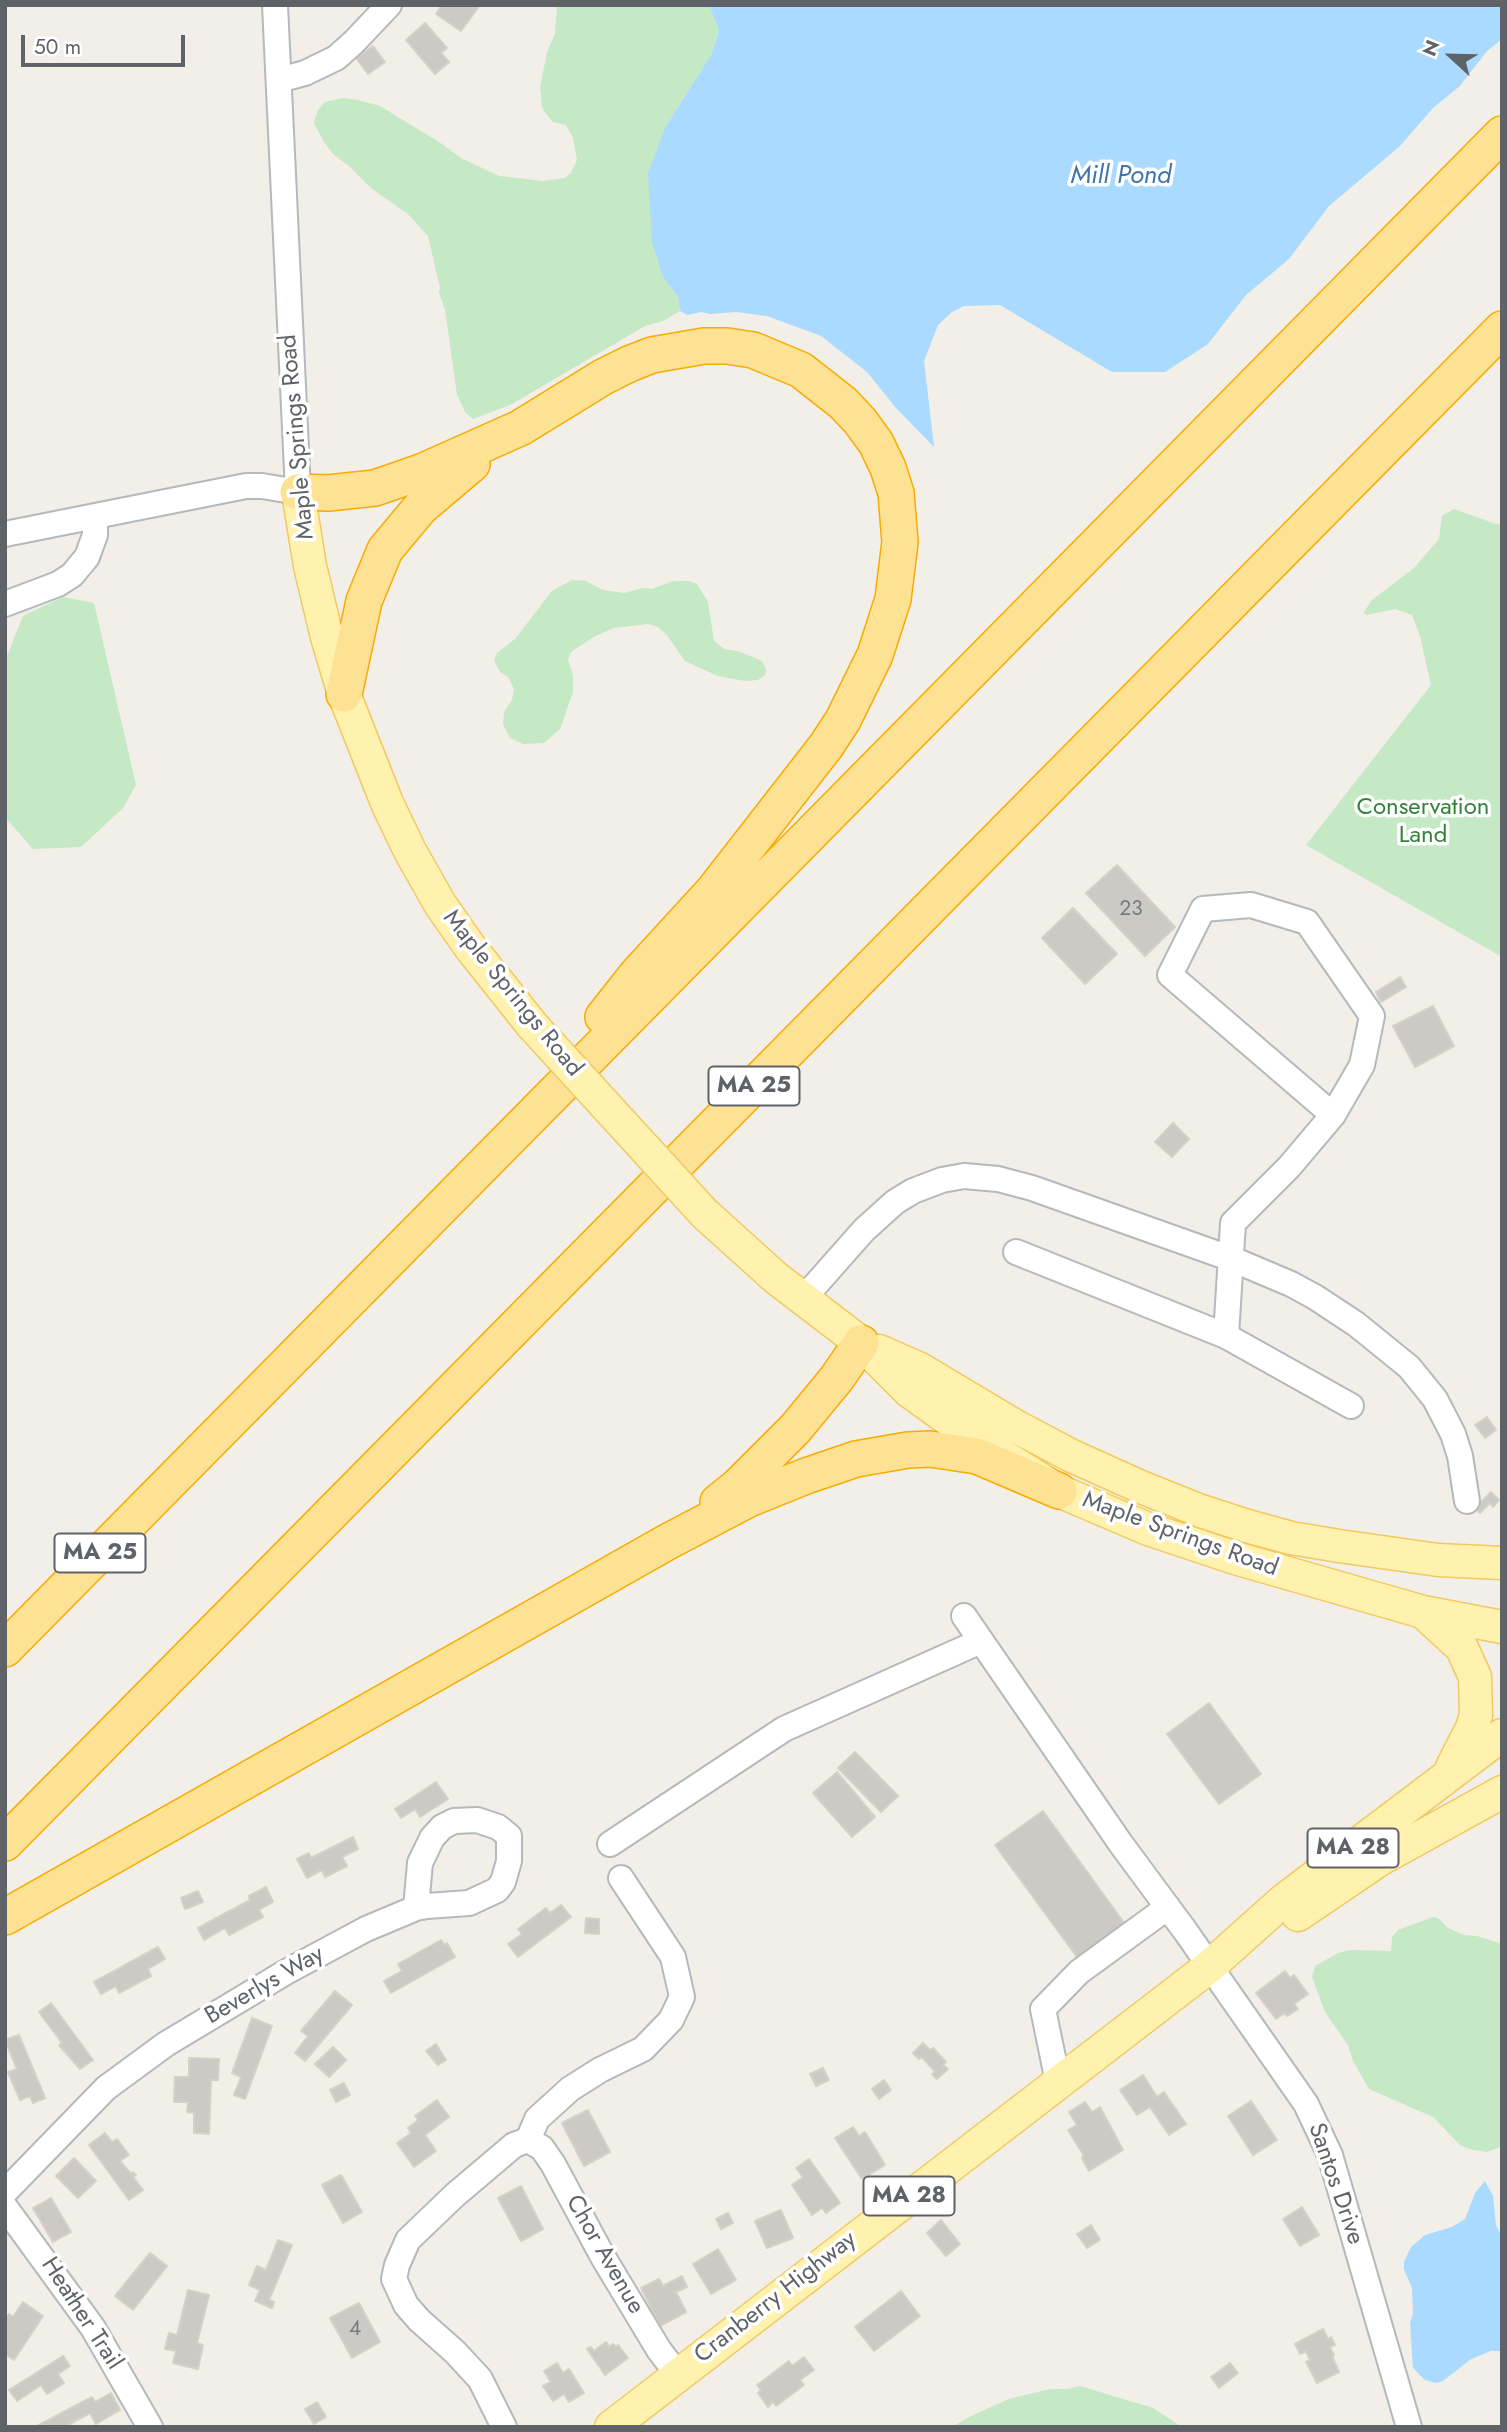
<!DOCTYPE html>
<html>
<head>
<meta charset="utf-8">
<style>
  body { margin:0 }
  #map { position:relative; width:1507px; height:2432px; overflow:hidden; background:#f1efe8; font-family:Jost,sans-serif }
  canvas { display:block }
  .frame { position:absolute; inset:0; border:7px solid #5f6368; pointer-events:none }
  .north { position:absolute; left:1416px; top:21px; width:70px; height:70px; -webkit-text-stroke:5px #fff; paint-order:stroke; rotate:292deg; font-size:19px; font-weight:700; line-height:28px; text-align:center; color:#5f6368 }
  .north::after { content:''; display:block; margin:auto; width:24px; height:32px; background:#5f6368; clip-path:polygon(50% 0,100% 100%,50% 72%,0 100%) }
  .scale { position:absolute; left:21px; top:35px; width:164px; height:32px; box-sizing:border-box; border:4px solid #5f6368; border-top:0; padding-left:9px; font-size:21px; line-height:24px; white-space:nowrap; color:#5f6368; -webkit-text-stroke:5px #fff; paint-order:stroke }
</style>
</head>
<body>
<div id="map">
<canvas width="1507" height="2432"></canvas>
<div class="frame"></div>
<div class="north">N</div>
<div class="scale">50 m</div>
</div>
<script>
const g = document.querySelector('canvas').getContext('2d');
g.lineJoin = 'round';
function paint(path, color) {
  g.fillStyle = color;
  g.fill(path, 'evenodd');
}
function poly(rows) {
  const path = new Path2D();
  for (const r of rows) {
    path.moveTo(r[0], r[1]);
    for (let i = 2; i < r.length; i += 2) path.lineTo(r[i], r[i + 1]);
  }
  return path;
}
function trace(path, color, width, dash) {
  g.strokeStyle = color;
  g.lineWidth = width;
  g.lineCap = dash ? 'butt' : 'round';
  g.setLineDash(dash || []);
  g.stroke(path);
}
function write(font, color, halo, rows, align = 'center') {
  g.font = font + ' Jost,sans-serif';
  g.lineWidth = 7;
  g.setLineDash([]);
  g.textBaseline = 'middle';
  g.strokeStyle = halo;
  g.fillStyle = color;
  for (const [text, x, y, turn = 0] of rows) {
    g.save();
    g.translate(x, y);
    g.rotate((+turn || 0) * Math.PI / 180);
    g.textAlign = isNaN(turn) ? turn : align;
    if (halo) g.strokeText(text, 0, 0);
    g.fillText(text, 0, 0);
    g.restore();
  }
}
paint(poly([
  [557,5,709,5,719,31,711,55,666,126,663,277,678,297,680,311,663,321,645,326,512,404,473,419,465,412,457,395,445,309,439,293,440,288,428,236,408,214,372,189,349,166,334,155,324,142,314,123,318,110,325,102,343,98,358,100,380,106,442,144,461,158,499,176,543,181,565,178,571,173,577,160,573,138,566,125,553,122,546,114,542,107,540,87,547,53,555,33],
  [1454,509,1496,524,1502,523,1502,957,1306,845,1431,685,1420,636,1412,615,1395,609,1367,615,1363,613,1372,600,1414,568,1439,539,1442,516],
  [572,580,586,581,603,590,624,593,643,588,652,589,673,581,689,581,697,584,708,602,714,641,724,649,738,651,762,661,766,670,765,675,758,680,745,681,718,676,685,661,666,634,658,627,648,624,614,628,595,636,571,652,568,659,573,676,573,692,560,729,544,743,523,744,510,738,503,724,504,712,512,700,514,689,508,677,500,672,494,660,497,653,515,639,552,591],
  [63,597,94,603,136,785,123,808,81,847,33,849,5,817,5,661,23,616],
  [1433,1917,1438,1918,1448,1928,1464,1935,1477,1936,1502,1944,1502,2146,1487,2152,1469,2149,1460,2145,1433,2117,1369,2089,1353,2061,1348,2045,1325,2012,1312,1977,1315,1966,1338,1953,1350,1950,1391,1951,1392,1937,1398,1930],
  [1080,2386,1153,2408,1182,2427,952,2427,971,2416,1009,2399,1050,2389,1067,2389]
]), '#c5e8c5');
paint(poly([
  [709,5,1502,5,1502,39,1487,51,1460,86,1434,107,1399,147,1329,206,1289,259,1246,295,1208,344,1165,372,1112,372,1000,305,964,306,952,312,938,325,924,361,934,447,896,408,867,372,821,336,767,316,736,312,710,314,701,312,688,315,680,311,678,297,663,277,652,242,648,173,666,126,711,55,719,31],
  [1485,2181,1493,2196,1496,2225,1502,2237,1502,2351,1491,2351,1471,2359,1443,2381,1436,2383,1425,2380,1413,2368,1410,2323,1413,2314,1412,2288,1404,2269,1404,2262,1411,2247,1425,2235,1452,2227,1465,2219,1475,2193]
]), '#aadaff');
const building = poly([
  [442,5,480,5,461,31,436,14,442,5],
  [425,23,447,48,441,53,449,62,435,74,406,40,425,23],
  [373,46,385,62,368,74,356,58,373,46],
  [1117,865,1175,927,1145,956,1086,893,1117,865],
  [1073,908,1117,954,1085,984,1042,938,1073,908],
  [1400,977,1406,987,1381,1002,1376,992,1400,977],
  [1433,1006,1454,1046,1415,1067,1393,1026,1433,1006],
  [1173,1123,1189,1139,1172,1157,1155,1142,1173,1123],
  [1487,1417,1496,1430,1485,1438,1475,1425,1487,1417],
  [1491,1492,1499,1500,1493,1507,1490,1503,1480,1513,1475,1508,1491,1492],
  [1209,1703,1261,1774,1219,1804,1167,1734,1209,1703],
  [855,1752,898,1796,881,1812,838,1768,855,1752],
  [837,1772,875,1817,852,1837,813,1793,837,1772],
  [436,1782,448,1799,420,1817,415,1809,401,1818,395,1809,436,1782],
  [1043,1811,1127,1927,1080,1961,995,1845,1043,1811],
  [353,1837,358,1849,342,1857,347,1866,325,1877,322,1870,307,1878,297,1859,309,1853,311,1858,353,1837],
  [266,1887,273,1902,259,1910,263,1917,229,1935,225,1928,204,1940,198,1928,250,1900,249,1896,266,1887],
  [198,1891,203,1902,185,1909,181,1898,198,1891],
  [561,1905,571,1917,518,1957,508,1944,522,1934,518,1929,546,1908,550,1913,561,1905],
  [586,1918,599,1919,599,1934,585,1933,586,1918],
  [441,1940,444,1945,447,1943,455,1957,391,1993,384,1981,402,1971,398,1964,441,1940],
  [158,1947,165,1959,148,1969,151,1976,119,1993,116,1986,101,1994,94,1982,158,1947],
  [1285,1971,1290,1978,1294,1975,1308,1994,1294,2004,1298,2009,1287,2016,1284,2013,1276,2019,1256,1993,1285,1971],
  [335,1991,352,2005,305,2061,295,2053,308,2036,301,2031,335,1991],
  [51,2003,93,2060,80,2069,59,2045,62,2043,39,2012,51,2003],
  [252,2018,272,2026,245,2099,234,2095,241,2077,232,2073,252,2018],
  [19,2035,45,2098,33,2103,30,2096,20,2100,8,2072,17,2069,5,2040,19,2035],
  [923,2043,930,2050,933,2048,946,2062,943,2065,948,2069,937,2079,932,2074,935,2072,922,2057,919,2059,913,2053,923,2043],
  [436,2044,446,2060,438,2065,426,2051,436,2044],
  [333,2047,346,2060,329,2077,315,2064,333,2047],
  [189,2058,219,2059,218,2080,211,2080,209,2134,194,2133,194,2113,187,2112,188,2102,174,2102,175,2077,189,2077,189,2058],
  [823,2068,829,2080,816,2086,810,2074,823,2068],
  [1143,2075,1157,2097,1164,2092,1186,2124,1169,2135,1150,2107,1137,2115,1120,2090,1143,2075],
  [884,2080,891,2090,879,2099,872,2089,884,2080],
  [344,2083,350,2095,336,2102,330,2090,344,2083],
  [437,2100,449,2117,425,2135,436,2151,414,2167,397,2143,411,2133,408,2128,418,2120,415,2116,437,2100],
  [1251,2101,1277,2140,1253,2155,1228,2116,1251,2101],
  [1085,2102,1092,2112,1100,2107,1123,2150,1089,2171,1082,2158,1084,2156,1068,2130,1077,2125,1069,2112,1085,2102],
  [588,2110,610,2152,584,2166,562,2123,588,2110],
  [853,2127,859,2136,865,2132,885,2165,862,2179,835,2138,853,2127],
  [105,2133,112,2142,117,2139,129,2155,120,2161,131,2174,133,2172,136,2175,133,2177,143,2190,129,2200,89,2145,105,2133],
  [74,2158,96,2181,78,2198,56,2176,74,2158],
  [809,2159,840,2203,826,2213,822,2208,812,2215,792,2185,803,2177,796,2168,809,2159],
  [341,2175,362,2212,343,2223,322,2185,341,2175],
  [521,2186,543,2229,521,2241,498,2198,521,2186],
  [51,2198,71,2232,53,2242,33,2208,51,2198],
  [1302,2207,1319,2235,1300,2246,1283,2219,1302,2207],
  [781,2210,793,2238,767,2248,755,2221,781,2210],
  [728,2213,733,2223,721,2229,716,2219,728,2213],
  [941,2220,960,2244,946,2256,927,2233,941,2220],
  [1091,2225,1100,2240,1087,2248,1077,2234,1091,2225],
  [278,2240,292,2245,269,2300,274,2302,272,2308,255,2301,260,2290,249,2285,257,2266,266,2270,278,2240],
  [718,2249,736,2280,711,2294,693,2264,718,2249],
  [150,2253,167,2266,133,2310,115,2296,150,2253],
  [682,2276,687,2287,676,2292,686,2312,660,2326,641,2288,659,2279,663,2286,682,2276],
  [188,2290,209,2295,197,2343,203,2345,198,2369,173,2363,176,2351,165,2349,169,2333,177,2335,188,2290],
  [901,2291,920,2316,874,2351,855,2327,901,2291],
  [23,2302,43,2316,14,2360,5,2354,5,2319,9,2314,13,2317,23,2302],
  [359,2303,380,2342,352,2358,330,2318,359,2303],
  [1323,2329,1328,2339,1331,2337,1335,2345,1330,2347,1334,2355,1332,2356,1339,2372,1317,2383,1306,2362,1310,2360,1306,2351,1300,2354,1295,2344,1323,2329],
  [606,2342,609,2347,613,2344,616,2347,618,2345,628,2358,605,2375,587,2349,591,2347,594,2351,606,2342],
  [63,2356,70,2366,58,2374,64,2383,47,2394,41,2385,17,2401,9,2390,63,2356],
  [804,2357,814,2370,800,2380,804,2385,776,2406,773,2402,768,2407,758,2393,761,2390,757,2385,789,2361,792,2366,804,2357],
  [557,2363,563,2373,569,2369,584,2393,569,2402,564,2394,553,2401,543,2386,551,2382,544,2371,557,2363],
  [1230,2363,1238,2373,1219,2388,1211,2377,1230,2363],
  [111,2393,120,2410,96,2424,90,2413,64,2427,37,2426,92,2397,95,2402,111,2393],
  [317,2402,326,2417,314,2424,305,2409,317,2402]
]);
paint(building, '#cccac5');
trace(building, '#d6d1c6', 2);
const minor = poly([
  [279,80,305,73,336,58,354,42,389,5],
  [5,534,246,486,262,486,298,492,275,5],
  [5,604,58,584,72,575,87,557,95,535,95,516],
  [1333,1115,1170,975,1203,909,1251,905,1307,922,1372,1016,1362,1065,1333,1115,1289,1167,1233,1223,1226,1336,1351,1406],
  [1016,1252,1226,1336],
  [803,1299,864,1230,895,1202,913,1191,942,1180,964,1176,998,1179,1032,1188,1232,1259,1291,1284,1315,1297,1356,1324,1409,1367,1435,1399,1453,1434,1460,1456,1467,1501],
  [964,1616,1121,1844,1186,1932,1306,2104,1330,2155,1409,2427],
  [610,1844,784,1729,981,1641],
  [1058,2082,1043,2009,1079,1972,1168,1907],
  [528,2140,537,2119,570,2089,600,2070,643,2049,671,2020,682,1997,673,1957,621,1878],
  [528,2140,542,2148,553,2164,603,2257,659,2350,678,2375],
  [5,2192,106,2088,166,2044,286,1972,366,1929,416,1908,427,1906,469,1903,497,1890,503,1882,509,1861,509,1836,498,1827,477,1820,454,1821,442,1827,432,1838,420,1863,416,1908],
  [5,2207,93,2328,150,2427],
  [504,2427,480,2379,455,2352,419,2320,406,2305,394,2279,397,2265,408,2240,455,2195,514,2145,528,2140]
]);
const major = poly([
  [298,492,310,566,327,637,344,694,387,803,410,851,440,904,470,947,532,1025],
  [705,1214,776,1278,861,1343,909,1391,973,1437,1059,1491,1148,1529,1235,1558,1423,1612,1502,1627],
  [879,1351,920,1369,1017,1427,1072,1456,1141,1487,1201,1511,1247,1526,1291,1538,1339,1546,1438,1560,1502,1563],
  [1424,1613,1462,1648,1475,1677,1476,1715,1472,1728,1452,1767],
  [1298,1915,1379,1860,1502,1792],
  [611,2427,1209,1967,1284,1900,1502,1735]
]);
const highway = poly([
  [298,492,328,493,375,488,421,472,520,428,603,377,629,364,652,355,704,346,727,346,753,350,801,370,843,403,860,421,876,443,888,468,896,493,900,542,893,599,875,655,843,720,826,746,714,890,637,974,603,1017],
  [344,694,364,601,385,550,420,508,472,464],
  [718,1502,738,1486,795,1429,837,1378,861,1343],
  [5,1649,1502,134],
  [5,1843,1502,329],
  [5,1917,669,1541,749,1499,806,1476,856,1459,908,1450,930,1449,977,1456,1059,1491]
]);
trace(minor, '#b5b8bc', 28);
trace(major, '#f2c960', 35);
trace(highway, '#f9ab00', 38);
trace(minor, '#fff', 24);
trace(major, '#fff2af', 32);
trace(highway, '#fde293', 35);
const majorBridge = poly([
  [532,1025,705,1214]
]);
trace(majorBridge, '#f2c960', 35, []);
trace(majorBridge, '#fff2af', 32);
write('21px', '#7a7d7f', null, [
  ["23",1131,910],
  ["4",355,2330]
]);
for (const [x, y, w] of [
  [754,1086,91],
  [100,1553,91],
  [1353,1848,91],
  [909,2196,91]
]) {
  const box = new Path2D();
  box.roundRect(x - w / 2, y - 19.5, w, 39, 5);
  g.fillStyle = '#fff';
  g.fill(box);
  trace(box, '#5f6368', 2);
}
write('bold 23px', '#5f6368', null, [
  ["MA 25",754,1086],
  ["MA 25",100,1553],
  ["MA 28",1353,1848],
  ["MA 28",909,2196]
]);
write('24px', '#5f6368', '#fff', [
  ["Maple Springs Road",298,437,-95],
  ["Maple Springs Road",512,994,51],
  ["Maple Springs Road",1180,1535,20],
  ["Beverlys Way",265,1986,-30],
  ["Santos Drive",1335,2184,71],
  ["Chor Avenue",604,2255,60],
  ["Cranberry Highway",776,2298,-38],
  ["Heather Trail",81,2314,57]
]);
write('24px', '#348238', '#fff', [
  ["Conservation",1423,808],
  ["Land",1423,836]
]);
write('italic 26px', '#4174aa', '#fff', [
  ["Mill Pond",1121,177]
]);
</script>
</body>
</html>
